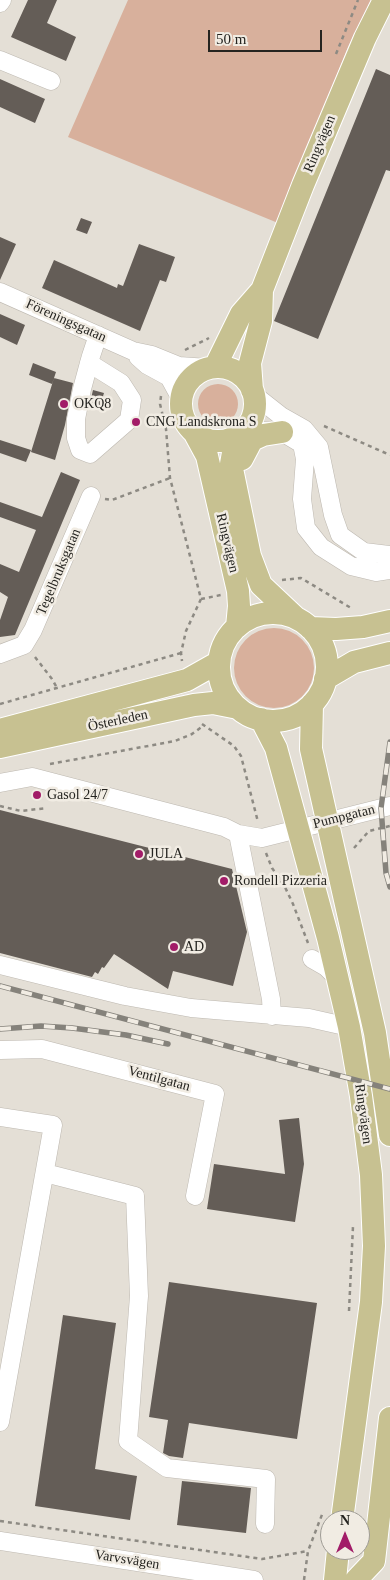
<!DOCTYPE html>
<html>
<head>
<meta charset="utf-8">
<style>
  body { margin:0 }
  #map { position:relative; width:390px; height:1580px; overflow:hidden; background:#e4dfd6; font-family:Georgia,serif }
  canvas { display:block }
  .north { position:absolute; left:320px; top:1510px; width:50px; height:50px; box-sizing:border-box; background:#f1ece3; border:1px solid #9f9c95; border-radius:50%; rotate:0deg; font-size:14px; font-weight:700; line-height:20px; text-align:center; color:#252420 }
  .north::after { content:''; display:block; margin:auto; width:18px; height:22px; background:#a21c68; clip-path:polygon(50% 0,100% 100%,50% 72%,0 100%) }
  .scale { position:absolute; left:208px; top:30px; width:114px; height:22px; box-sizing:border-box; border:2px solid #252420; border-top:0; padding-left:6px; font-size:15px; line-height:18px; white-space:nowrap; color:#252420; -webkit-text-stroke:4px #f1ece3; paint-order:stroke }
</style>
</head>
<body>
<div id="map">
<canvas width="390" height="1580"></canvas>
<div class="north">N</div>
<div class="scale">50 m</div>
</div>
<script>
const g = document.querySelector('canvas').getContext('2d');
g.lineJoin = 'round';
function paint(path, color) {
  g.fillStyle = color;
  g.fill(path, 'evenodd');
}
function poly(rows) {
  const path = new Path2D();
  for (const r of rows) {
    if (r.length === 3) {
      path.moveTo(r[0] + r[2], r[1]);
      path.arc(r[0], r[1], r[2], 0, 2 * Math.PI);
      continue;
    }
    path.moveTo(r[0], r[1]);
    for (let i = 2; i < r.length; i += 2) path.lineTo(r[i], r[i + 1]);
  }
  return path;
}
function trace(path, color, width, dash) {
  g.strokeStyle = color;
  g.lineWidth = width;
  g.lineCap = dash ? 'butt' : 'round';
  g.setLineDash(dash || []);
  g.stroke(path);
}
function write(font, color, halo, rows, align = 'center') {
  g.font = font + ' Georgia,serif';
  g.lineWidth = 5;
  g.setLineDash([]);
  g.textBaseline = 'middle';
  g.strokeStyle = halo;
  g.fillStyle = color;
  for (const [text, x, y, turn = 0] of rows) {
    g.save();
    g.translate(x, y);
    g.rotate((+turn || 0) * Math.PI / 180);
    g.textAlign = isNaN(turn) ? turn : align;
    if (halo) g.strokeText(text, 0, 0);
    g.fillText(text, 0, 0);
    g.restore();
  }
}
paint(poly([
  [128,0,371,0,348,47,278,223,68,137],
  [218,404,20],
  [274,668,40]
]), '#d8b09c');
paint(poly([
  [28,0,57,0,47,23,76,37,66,61,11,37],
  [376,69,390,75,390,171,386,170,318,339,274,321],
  [0,79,45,99,35,123,0,107],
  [81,218,92,222,87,234,76,230],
  [0,237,16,244,0,280],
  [139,244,175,257,166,282,160,280,140,331,42,288,54,260,117,288,118,284,123,286],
  [0,314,25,325,17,345,0,337],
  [33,363,56,372,52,384,29,375],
  [54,378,73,383,65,425,55,460,31,452],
  [93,390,104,393,100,406,90,403],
  [0,440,31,450,26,462,0,453],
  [61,472,80,480,15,635,0,637,0,620,8,597,0,592,0,564,19,572,36,530,0,517,0,502,42,517],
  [0,810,232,869,247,932,233,986,173,971,168,989,114,954,104,968,102,967,98,974,95,972,92,977,0,953],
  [299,1118,304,1164,295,1222,207,1209,214,1164,285,1174,279,1120],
  [169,1282,317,1303,297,1439,189,1423,183,1458,169,1456,163,1453,168,1420,149,1417],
  [63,1315,116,1323,95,1469,137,1476,130,1520,35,1506],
  [182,1481,251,1488,246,1533,177,1525]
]), '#645d57');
const minor = poly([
  [0,3,2,0],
  [0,60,51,81],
  [0,292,133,351,152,355,179,366,208,368],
  [138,357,147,365,169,377,181,399],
  [89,363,121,383,132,400,129,420,90,454,80,450,76,438,76,419,82,389,89,363,91,356,98,335],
  [253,394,281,416,304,429,319,447,333,515,340,535,364,552,390,555],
  [244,430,282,432,302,444,305,459,302,499,306,528,321,547,351,566,376,572,390,570],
  [0,654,24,645,33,630,91,496],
  [0,783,32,777,224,827,238,834,262,838,390,806],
  [238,834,271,999,272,1016],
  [312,959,326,967,337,978],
  [0,965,125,996,191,1008,309,1018,349,1027],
  [0,1050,42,1049,215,1094,195,1196],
  [0,1117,53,1125,0,1422],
  [45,1173,135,1196,139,1296,128,1441,167,1468,266,1479,265,1524],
  [0,1541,254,1580]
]);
const major = poly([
  [215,367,241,314,262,290,303,185,365,38,384,0],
  [218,404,37],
  [252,390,250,363,261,321,262,290],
  [194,432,207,456,238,591,239,606,237,627],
  [236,436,231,464,250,556,261,585,295,617],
  [242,459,252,440,263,435,282,432],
  [273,667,54],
  [310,628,336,629,363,627,390,621],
  [325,679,354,662,390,653],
  [312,704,311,749,375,1033,390,1135],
  [261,719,276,748,328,938,349,1027,361,1096,371,1175,374,1246,371,1302,342,1520],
  [0,730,187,680,219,662],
  [0,747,194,705,213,703,238,708],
  [335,1580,338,1550],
  [356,1580,374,1561,390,1418]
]);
trace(minor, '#bdb8b0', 19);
trace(major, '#fff', 24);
trace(poly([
  [336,54,358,0],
  [185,350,209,338],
  [161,396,160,404,166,429,170,478,201,599,186,631,181,653,182,661],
  [324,426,390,455],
  [105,499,112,500,170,478],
  [282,580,301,578,351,608],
  [201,599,221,595],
  [35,657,52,679,57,688],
  [0,704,181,653],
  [202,724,234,746,241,756,258,822],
  [50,764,175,741,192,734,203,726],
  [0,806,21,811,47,808],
  [354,848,369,831,390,826],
  [266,853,272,868,284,885,293,904,308,943],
  [284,885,295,883],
  [349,1311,353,1226],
  [0,1521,262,1559,308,1551],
  [304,1580,308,1551,323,1512]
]), '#8d8a83', 2.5, [4, 4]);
trace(minor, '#fff', 18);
trace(major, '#c7c191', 22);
const rail = poly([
  [390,742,381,808,386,873,390,887],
  [0,986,390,1089],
  [0,1029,41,1026,72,1028,126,1035,168,1044]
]);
trace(rail, '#85827b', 5.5);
trace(rail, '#f1ece3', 4, [11]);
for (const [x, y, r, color] of [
  [64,404,5,"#a21c68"],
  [136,422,5,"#a21c68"],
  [37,795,5,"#a21c68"],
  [139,854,5,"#a21c68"],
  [224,881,5,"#a21c68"],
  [174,947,5,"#a21c68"]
]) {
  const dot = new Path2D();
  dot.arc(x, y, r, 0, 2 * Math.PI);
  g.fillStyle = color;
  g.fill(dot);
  trace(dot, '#f1ece3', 2);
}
write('14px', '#252420', '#f1ece3', [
  ["Ringvägen",320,144,-67],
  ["Föreningsgatan",66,321,24],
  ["Ringvägen",227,543,77],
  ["Tegelbruksgatan",59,572,-67],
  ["Österleden",118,721,-12],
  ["Pumpgatan",344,817,-14],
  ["Ventilgatan",159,1079,15],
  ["Ringvägen",363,1114,82],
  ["Varvsvägen",127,1560,9]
]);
write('14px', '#252420', '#f1ece3', [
  ["OKQ8",74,404],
  ["CNG Landskrona S",146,422],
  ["Gasol 24/7",47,795],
  ["JULA",149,854],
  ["Rondell Pizzeria",234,881],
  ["AD",184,947]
], 'left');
</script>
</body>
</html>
